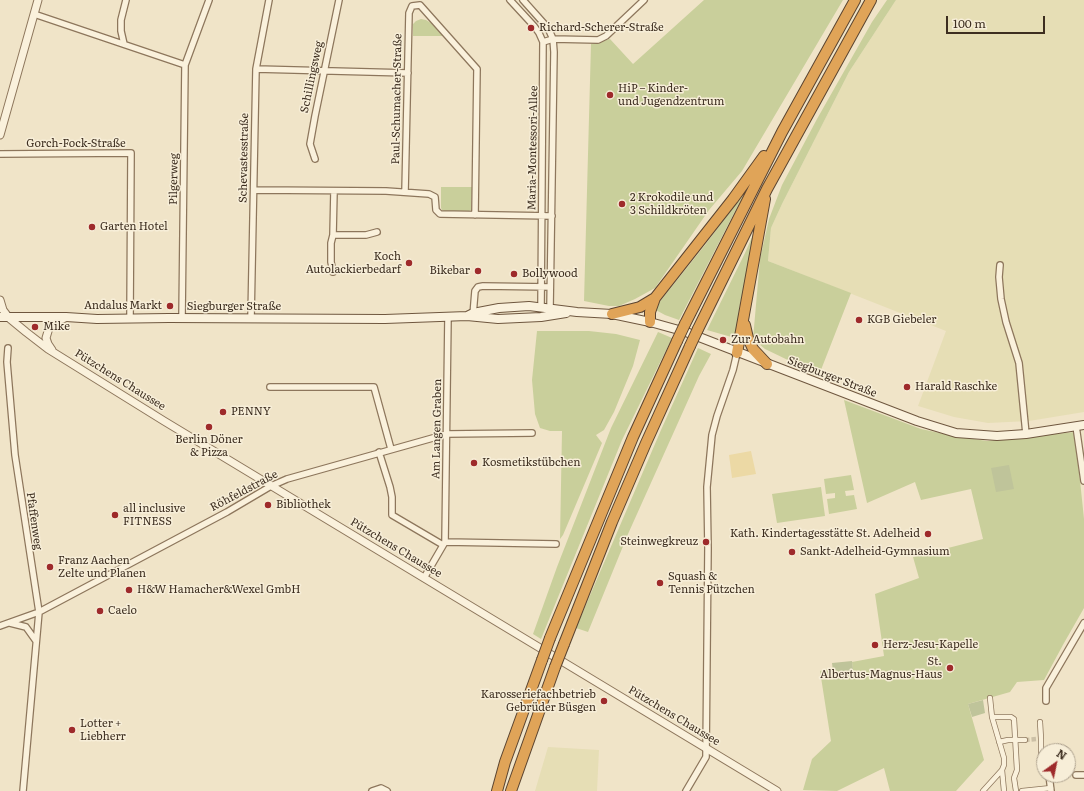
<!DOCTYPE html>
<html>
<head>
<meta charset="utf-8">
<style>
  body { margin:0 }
  #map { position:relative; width:1084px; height:791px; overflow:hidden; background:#f0e4c8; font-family:Literata,serif }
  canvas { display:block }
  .north { position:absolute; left:1036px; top:743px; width:40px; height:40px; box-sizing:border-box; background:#f7eed8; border:1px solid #ada18e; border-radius:50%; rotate:33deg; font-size:11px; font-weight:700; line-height:16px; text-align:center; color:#3d2e20 }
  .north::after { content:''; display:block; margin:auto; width:14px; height:18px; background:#9e2a2b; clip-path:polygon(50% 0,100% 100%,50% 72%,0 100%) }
  .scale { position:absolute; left:946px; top:16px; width:99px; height:18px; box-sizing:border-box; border:2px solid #3d2e20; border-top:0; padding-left:5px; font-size:12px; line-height:14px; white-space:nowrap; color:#3d2e20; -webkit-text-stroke:3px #f7eed8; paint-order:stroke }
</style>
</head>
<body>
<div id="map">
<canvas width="1084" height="791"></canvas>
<div class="north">N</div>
<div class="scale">100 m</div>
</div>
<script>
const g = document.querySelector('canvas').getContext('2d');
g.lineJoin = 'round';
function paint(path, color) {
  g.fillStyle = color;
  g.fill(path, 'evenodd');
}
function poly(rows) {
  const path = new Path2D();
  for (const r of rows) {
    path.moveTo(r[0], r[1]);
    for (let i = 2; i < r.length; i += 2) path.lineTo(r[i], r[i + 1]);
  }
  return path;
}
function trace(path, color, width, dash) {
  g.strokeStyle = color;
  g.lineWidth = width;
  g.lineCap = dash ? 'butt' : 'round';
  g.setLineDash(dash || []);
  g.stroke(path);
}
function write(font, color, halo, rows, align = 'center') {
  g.font = font + ' Literata,serif';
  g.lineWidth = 3;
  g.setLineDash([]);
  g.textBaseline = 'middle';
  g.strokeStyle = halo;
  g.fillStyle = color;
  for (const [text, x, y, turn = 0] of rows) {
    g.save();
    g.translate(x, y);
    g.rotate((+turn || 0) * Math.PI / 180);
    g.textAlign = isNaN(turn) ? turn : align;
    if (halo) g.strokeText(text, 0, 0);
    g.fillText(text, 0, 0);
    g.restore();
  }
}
paint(poly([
  [896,0,1084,0,1084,412,1029,421,988,423,954,417,918,406,946,331,768,261,771,228,782,204,849,72],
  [548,747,599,750,597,791,535,791]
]), '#e6deb5');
paint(poly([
  [704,0,843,0,742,171,709,210,655,288,635,299,619,306,609,306,584,301,591,44,610,39,633,64],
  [887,0,896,0,849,72,782,204,771,228,768,261,851,293,819,375,765,349,753,339,760,259,769,219,782,185,817,119,872,22],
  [421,19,426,20,431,23,443,36,413,36,413,24,416,21],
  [441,187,472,187,471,210,469,211,444,211,442,210,441,208],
  [745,192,679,320,665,315,654,309,705,245],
  [760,219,740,304,735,338,707,330,745,253],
  [537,331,589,331,616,334,640,340,633,366,614,412,604,430,596,435,602,443,563,535,560,539,562,431,550,431,540,428,535,414,532,380],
  [658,332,672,338,622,440,541,639,533,634,557,567,611,428],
  [698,348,711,354,699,376,628,534,588,632,576,628,661,430],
  [844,400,921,429,954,436,987,441,1075,432,1084,519,1084,608,1064,643,1044,680,1017,682,1010,692,968,704,984,760,956,791,890,791,884,768,837,791,803,790,812,759,831,741,820,671,833,668,834,679,854,677,852,662,884,656,875,594,919,578,913,557,983,539,971,489,921,500,915,482,867,503],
  [851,475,854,490,845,491,846,496,854,495,857,509,829,514,827,499,835,498,835,493,826,494,824,479],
  [821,487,825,516,777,523,772,494]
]), '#c9cf9b');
paint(poly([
  [751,451,756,474,732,478,729,455]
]), '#ecd9a5');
paint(poly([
  [1009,465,1014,489,996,492,991,468],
  [852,661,854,677,834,680,832,663],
  [983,700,985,713,972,717,968,704]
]), '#bfc49a');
trace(poly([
  [1025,740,1037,739]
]), '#ccc0a6', 4.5, [4.5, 2]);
const pedestrian = poly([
  [992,717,1011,717,1014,719,1017,770,1014,778,1016,791],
  [1040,722,1041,739,1041,759],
  [999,742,1008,740,1025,740],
  [1002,770,1004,791],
  [983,791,1002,770,1004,765,1004,758,992,717,990,698],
  [1022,791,1051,788]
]);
const minor = poly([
  [510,0,534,26,539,33,543,42,541,307],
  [523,0,548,28,553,39,554,52,550,308],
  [34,14,185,65],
  [543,42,553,39,598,40,606,36,644,0],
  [124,44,121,31,121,20,126,0],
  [256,69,408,73],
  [0,154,131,153,130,318],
  [315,159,310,144,315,116,339,0],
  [254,190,386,191,429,194,435,197,436,210,440,214,552,216],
  [405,192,409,13,412,6,420,5,477,69,475,215],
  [333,235,366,235,377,232],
  [1000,265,999,277,1001,299,1006,322,1019,363,1026,434],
  [333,272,331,262,331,243,333,235,334,191],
  [473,315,475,291,478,287,483,286,550,287],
  [182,318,185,65,209,0],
  [251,318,256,69,269,0],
  [8,348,7,362,15,455,39,612,23,791],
  [270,387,374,387,391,449],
  [1076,426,1084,481],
  [379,452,390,487,392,497,392,515,443,545],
  [445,542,556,544],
  [424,578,445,542,448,317],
  [10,623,26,627,36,641],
  [0,626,39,612,227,512,271,486,287,479,447,434,532,433],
  [1046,701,1046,688,1084,623],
  [1049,775,1051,791],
  [1076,775,1084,775],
  [372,791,381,788,387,791],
  [686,791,706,757,708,548,707,487,712,435,717,416,733,370,737,353]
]);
const tertiary = poly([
  [0,135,38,0],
  [0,300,3,310,9,318,26,332,48,349,164,421,777,791],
  [52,350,48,344,46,338,49,328,55,322,65,318]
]);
const secondary = poly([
  [467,316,473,313,499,308,529,306,577,312,612,314,650,322,686,332,917,421,956,433,997,436,1026,434,1084,425],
  [0,317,66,317,97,319,169,318,385,319,467,316,498,319,541,317,566,313]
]);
const motorway = poly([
  [612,314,640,307,655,298,733,199,764,156],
  [650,322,650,312,655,298],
  [685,324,782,132,855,0],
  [745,325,748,338,753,349,767,364],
  [698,329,767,189,871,0],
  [737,353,765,199],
  [550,638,633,437,677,341],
  [564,644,612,522,646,443,690,346],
  [497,791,505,762,542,660],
  [511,791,555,667]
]);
trace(pedestrian, '#8d765c', 6);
trace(minor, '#8d765c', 8);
trace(tertiary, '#8d765c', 9);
trace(secondary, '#6f573f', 10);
trace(motorway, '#5b4430', 12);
trace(pedestrian, '#faf1dc', 4.5);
trace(minor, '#faf1dc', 5.5);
trace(tertiary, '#faf1dc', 7);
trace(secondary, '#faf1dc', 8);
trace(motorway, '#e0a458', 10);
const motorwayBridge = poly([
  [677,341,685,324],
  [690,346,698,329],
  [542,660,550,638],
  [555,667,564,644]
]);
trace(motorwayBridge, '#5b4430', 12, []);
trace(motorwayBridge, '#e0a458', 10);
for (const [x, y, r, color] of [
  [531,28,4,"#9e2a2b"],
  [610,95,4,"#9e2a2b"],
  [622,204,4,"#9e2a2b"],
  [92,227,4,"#9e2a2b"],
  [409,263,4,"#9e2a2b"],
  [478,271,4,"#9e2a2b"],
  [514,274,4,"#9e2a2b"],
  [170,306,4,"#9e2a2b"],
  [859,320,4,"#9e2a2b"],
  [35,327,4,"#9e2a2b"],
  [723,340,4,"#9e2a2b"],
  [907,387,4,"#9e2a2b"],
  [223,412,4,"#9e2a2b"],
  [209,427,4,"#9e2a2b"],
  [474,463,4,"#9e2a2b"],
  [268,505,4,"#9e2a2b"],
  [115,515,4,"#9e2a2b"],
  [928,534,4,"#9e2a2b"],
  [706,542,4,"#9e2a2b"],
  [792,552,4,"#9e2a2b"],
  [50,567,4,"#9e2a2b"],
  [660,583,4,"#9e2a2b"],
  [129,590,4,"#9e2a2b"],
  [100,611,4,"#9e2a2b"],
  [875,645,4,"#9e2a2b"],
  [950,668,4,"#9e2a2b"],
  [604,701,4,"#9e2a2b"],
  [72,730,4,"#9e2a2b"]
]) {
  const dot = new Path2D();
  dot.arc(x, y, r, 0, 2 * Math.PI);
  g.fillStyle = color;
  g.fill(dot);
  trace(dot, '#f7eed8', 1.5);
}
write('11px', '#3d2e20', '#f7eed8', [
  ["Richard-Scherer-Straße",539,28],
  ["HiP – Kinder-",618,89],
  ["und Jugendzentrum",618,102],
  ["2 Krokodile und",630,198],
  ["3 Schildkröten",630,211],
  ["Garten Hotel",100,227],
  ["Koch",401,257,"right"],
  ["Autolackierbedarf",401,270,"right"],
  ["Bikebar",470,271,"right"],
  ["Bollywood",522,274],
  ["Andalus Markt",162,306,"right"],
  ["KGB Giebeler",867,320],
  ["Mike",43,327],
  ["Zur Autobahn",731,340],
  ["Harald Raschke",915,387],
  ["PENNY",231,412],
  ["Berlin Döner",209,440,"center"],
  ["& Pizza",209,453,"center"],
  ["Kosmetikstübchen",482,463],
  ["Bibliothek",276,505],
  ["all inclusive",123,509],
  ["FITNESS",123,522],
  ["Kath. Kindertagesstätte St. Adelheid",920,534,"right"],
  ["Steinwegkreuz",698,542,"right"],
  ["Sankt-Adelheid-Gymnasium",800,552],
  ["Franz Aachen",58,561],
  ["Zelte und Planen",58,574],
  ["Squash &",668,577],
  ["Tennis Pützchen",668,590],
  ["H&W Hamacher&Wexel GmbH",137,590],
  ["Caelo",108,611],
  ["Herz-Jesu-Kapelle",883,645],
  ["St.",942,662,"right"],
  ["Albertus-Magnus-Haus",942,675,"right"],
  ["Karosseriefachbetrieb",596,695,"right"],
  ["Gebrüder Büsgen",596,708,"right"],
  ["Lotter +",80,724],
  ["Liebherr",80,737]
], 'left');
write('11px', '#3d2e20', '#f7eed8', [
  ["Schillingsweg",312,77,-78],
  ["Paul-Schumacher-Straße",397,99,-89],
  ["Gorch-Fock-Straße",76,144],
  ["Maria-Montessori-Allee",533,148,-89],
  ["Schevastesstraße",244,158,-89],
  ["Pilgerweg",174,179,-89],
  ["Siegburger Straße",234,307],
  ["Siegburger Straße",832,377,21],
  ["Pützchens Chaussee",120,380,32],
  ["Am Langen Graben",437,429,-89],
  ["Röhfeldstraße",244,491,-28],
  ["Pfaffenweg",34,521,82],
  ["Pützchens Chaussee",396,548,31],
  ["Pützchens Chaussee",674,716,31]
]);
</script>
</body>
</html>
